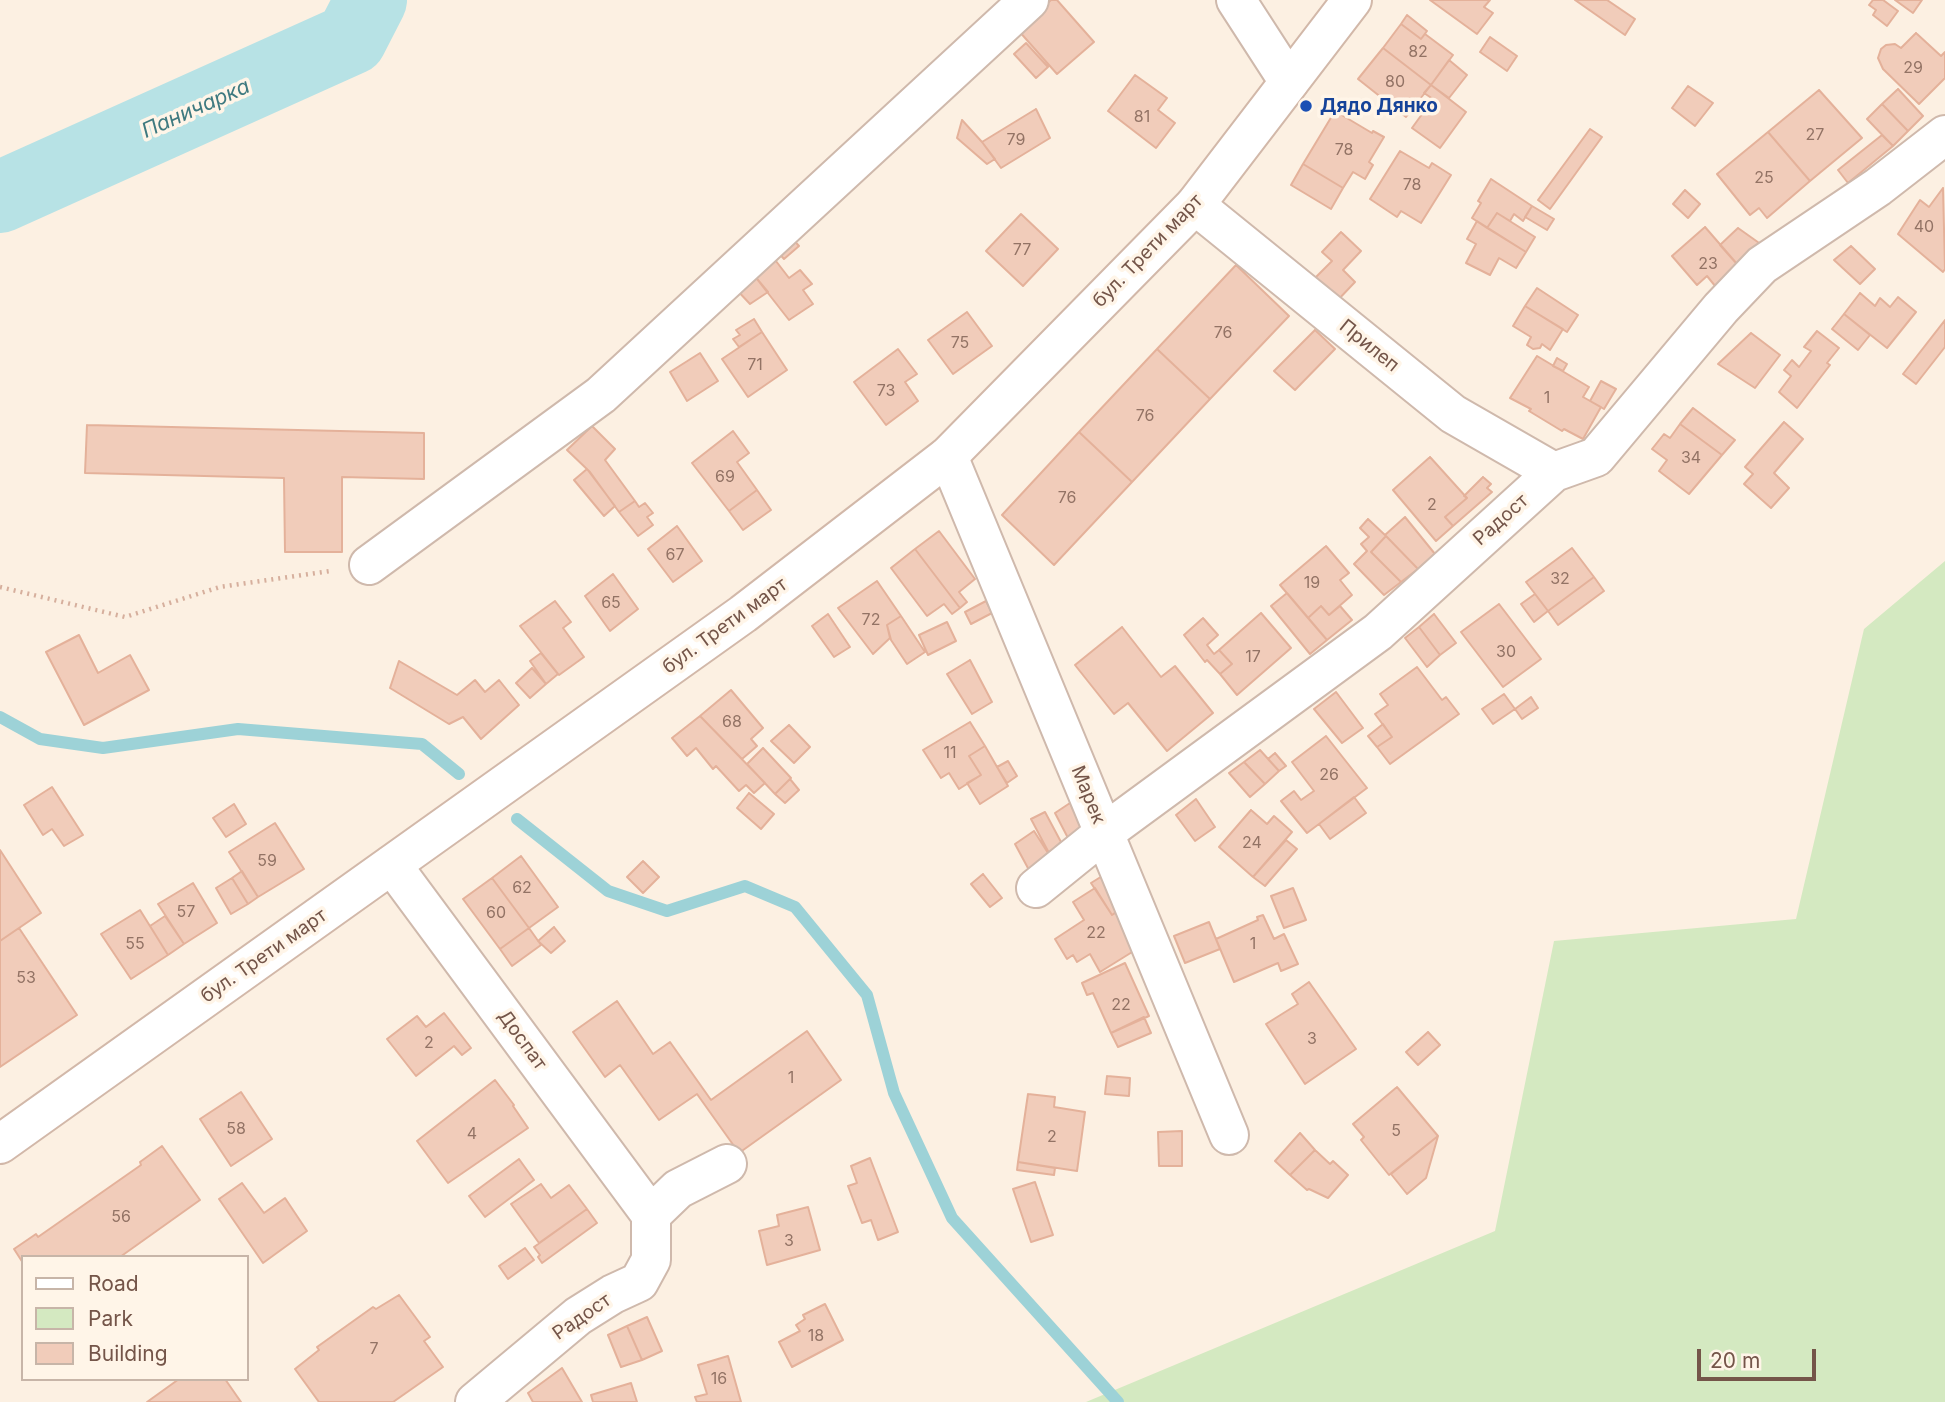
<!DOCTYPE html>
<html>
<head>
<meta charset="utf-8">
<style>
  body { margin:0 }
  #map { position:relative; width:1945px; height:1402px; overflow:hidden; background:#fcf0e2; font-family:Inter,sans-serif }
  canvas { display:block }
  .legend { position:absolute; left:21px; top:1255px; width:228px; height:126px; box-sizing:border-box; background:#fff5e8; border:2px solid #c7b5a8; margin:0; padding:9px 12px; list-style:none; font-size:21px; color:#745549 }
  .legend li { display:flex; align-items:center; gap:14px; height:35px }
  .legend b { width:35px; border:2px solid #c7b5a8 }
  .scale { position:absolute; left:1697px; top:1349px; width:119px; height:32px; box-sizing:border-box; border:4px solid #745549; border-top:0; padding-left:9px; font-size:21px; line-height:24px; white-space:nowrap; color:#745549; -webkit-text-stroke:5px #fff5e8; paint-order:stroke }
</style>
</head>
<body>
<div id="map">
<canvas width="1945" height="1402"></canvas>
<ul class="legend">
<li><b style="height:9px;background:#fff"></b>Road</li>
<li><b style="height:19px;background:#d4e9c1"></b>Park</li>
<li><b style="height:19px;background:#f1ccba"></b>Building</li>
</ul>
<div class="scale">20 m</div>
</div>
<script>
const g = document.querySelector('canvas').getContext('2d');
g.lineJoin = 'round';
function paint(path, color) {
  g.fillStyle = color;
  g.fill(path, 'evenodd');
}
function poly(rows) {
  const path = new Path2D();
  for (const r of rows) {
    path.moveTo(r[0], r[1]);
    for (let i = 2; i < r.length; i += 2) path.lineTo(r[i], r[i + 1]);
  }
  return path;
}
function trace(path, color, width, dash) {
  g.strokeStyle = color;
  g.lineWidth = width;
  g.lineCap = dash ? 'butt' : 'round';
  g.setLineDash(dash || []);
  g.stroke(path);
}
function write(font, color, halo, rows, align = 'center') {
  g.font = font + ' Inter,sans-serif';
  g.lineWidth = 7;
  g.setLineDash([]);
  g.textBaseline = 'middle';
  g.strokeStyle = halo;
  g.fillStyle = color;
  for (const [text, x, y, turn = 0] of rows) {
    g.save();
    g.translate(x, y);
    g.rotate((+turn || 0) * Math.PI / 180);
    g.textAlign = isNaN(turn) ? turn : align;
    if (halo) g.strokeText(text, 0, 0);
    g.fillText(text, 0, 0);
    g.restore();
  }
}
paint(poly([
  [1945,561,1945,1402,1086,1402,1495,1231,1554,941,1796,919,1864,629]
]), '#d4e9c1');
trace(poly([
  [0,717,40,739,103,748,238,729,422,744,459,774],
  [517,819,608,891,667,911,745,886,795,907,867,995,894,1093,952,1218,1118,1402]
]), '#9dd2d7', 12);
trace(poly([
  [0,197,351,39,371,0]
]), '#b7e2e5', 72);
const building = poly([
  [1051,0,1057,0,1094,42,1057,74,1018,30,1051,0],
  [1430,0,1490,0,1484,7,1493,13,1477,34,1430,0],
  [1575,0,1607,0,1635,19,1625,35,1575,0],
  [1873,0,1883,0,1898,11,1887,26,1873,15,1876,10,1869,5,1873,0],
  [1895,0,1922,0,1913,13,1895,0],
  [1407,15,1427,31,1421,39,1401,24,1407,15],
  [1401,24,1421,39,1425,34,1453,55,1431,85,1383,48,1401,24],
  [1916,33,1941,56,1945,52,1945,78,1919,104,1883,69,1878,58,1881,49,1886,45,1895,44,1901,48,1916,33],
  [1490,37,1517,56,1507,71,1480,52,1490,37],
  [1026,43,1048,67,1036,78,1014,54,1026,43],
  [1383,48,1431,85,1406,117,1358,79,1383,48],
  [1449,60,1467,75,1449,98,1431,85,1449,60],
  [1135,75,1167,98,1158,110,1175,123,1156,148,1108,111,1135,75],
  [1431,85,1466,112,1440,148,1412,128,1433,99,1424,93,1431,85],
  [1688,86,1713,103,1695,126,1672,108,1688,86],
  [1898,89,1923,116,1908,131,1882,104,1898,89],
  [1819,90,1862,138,1810,181,1768,132,1819,90],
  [1882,104,1908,131,1893,146,1867,119,1882,104],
  [1036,109,1050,138,1001,168,982,142,1036,109],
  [1335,111,1372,133,1373,131,1384,137,1369,162,1373,165,1365,179,1353,172,1343,188,1303,164,1335,111],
  [962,120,982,142,995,159,987,164,957,138,962,120],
  [1590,129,1602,137,1550,209,1538,200,1590,129],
  [1768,132,1810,181,1767,218,1759,208,1750,215,1717,174,1768,132],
  [1882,135,1893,146,1848,183,1838,170,1882,135],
  [1400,151,1429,168,1432,163,1451,175,1421,223,1401,211,1397,217,1370,199,1400,151],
  [1303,164,1343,188,1331,209,1291,185,1303,164],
  [1491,179,1532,206,1523,221,1514,214,1510,221,1497,213,1487,228,1472,218,1481,203,1478,201,1491,179],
  [1943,188,1945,269,1943,272,1898,234,1920,200,1929,207,1943,188],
  [1685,190,1700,204,1688,218,1673,204,1685,190],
  [1532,206,1554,219,1547,230,1525,217,1532,206],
  [1497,213,1535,237,1526,252,1487,228,1497,213],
  [1021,214,1058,249,1023,286,986,251,1021,214],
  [1477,221,1526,252,1516,268,1499,258,1490,275,1466,263,1476,244,1467,239,1477,221],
  [1705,227,1744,272,1720,292,1707,276,1697,285,1672,256,1705,227],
  [1738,228,1769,250,1744,272,1720,245,1738,228],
  [1341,232,1361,251,1343,270,1355,282,1335,303,1312,281,1332,261,1322,252,1341,232],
  [790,236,799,246,784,259,775,249,790,236],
  [1851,246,1875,269,1860,284,1834,260,1851,246],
  [769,252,789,278,800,270,812,284,803,290,813,304,789,320,753,274,769,252],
  [1236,265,1289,316,1210,399,1157,349,1236,265],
  [753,274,768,292,750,304,735,288,753,274],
  [1537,288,1578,315,1567,332,1525,306,1537,288],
  [1860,293,1875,306,1880,298,1890,307,1898,297,1916,312,1887,348,1844,314,1860,293],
  [1525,306,1563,329,1550,350,1542,344,1540,348,1533,349,1527,345,1531,337,1513,326,1525,306],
  [967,312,992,346,953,374,928,340,967,312],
  [1844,314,1870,335,1858,350,1832,329,1844,314],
  [754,319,762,332,739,347,733,339,740,335,736,330,754,319],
  [1945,320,1945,347,1916,384,1903,374,1945,320],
  [1315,330,1335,349,1295,390,1274,371,1315,330],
  [1817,331,1839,348,1827,363,1830,365,1797,408,1779,392,1791,376,1784,370,1792,360,1799,367,1811,351,1804,347,1817,331],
  [762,332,787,370,748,397,722,359,762,332],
  [1751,333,1780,355,1755,388,1718,364,1751,333],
  [898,349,917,374,905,382,918,401,886,425,854,382,898,349],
  [1157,349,1210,399,1132,482,1079,432,1157,349],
  [700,353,718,381,687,401,670,372,700,353],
  [1537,356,1589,387,1583,397,1601,407,1583,439,1564,429,1562,431,1529,411,1531,409,1510,398,1537,356],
  [1557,358,1567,364,1563,371,1553,366,1557,358],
  [1601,381,1616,389,1604,409,1590,401,1601,381],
  [1693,408,1735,440,1722,455,1680,424,1693,408],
  [1784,422,1803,439,1774,473,1789,488,1771,508,1744,484,1753,474,1745,467,1784,422],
  [1680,424,1722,455,1689,494,1659,471,1667,460,1652,449,1664,434,1670,438,1680,424],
  [87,425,424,433,424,479,342,477,342,552,285,552,284,478,85,473,87,425],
  [592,426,615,449,605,460,635,501,619,512,590,472,567,450,592,426],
  [733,431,749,453,737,462,757,490,729,511,692,463,733,431],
  [1079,432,1132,482,1054,565,1002,515,1079,432],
  [1430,457,1467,498,1445,517,1453,526,1436,541,1393,490,1430,457],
  [587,469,615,506,604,516,574,480,587,469],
  [1483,477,1491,484,1487,488,1492,492,1453,526,1445,517,1467,498,1464,496,1483,477],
  [757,490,771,510,743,530,729,511,757,490],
  [635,501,639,507,645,503,653,513,647,517,653,525,638,536,619,512,635,501],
  [1405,517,1435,554,1418,569,1385,535,1405,517],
  [1368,519,1386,536,1371,552,1401,582,1384,595,1354,564,1367,551,1361,544,1369,537,1360,528,1368,519],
  [677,526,702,561,673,582,648,549,677,526],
  [939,531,975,579,959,592,967,602,960,608,915,549,939,531],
  [1386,536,1418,569,1401,582,1371,552,1386,536],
  [1326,546,1349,573,1340,580,1352,595,1329,615,1321,606,1308,618,1280,585,1326,546],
  [1572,548,1594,577,1548,611,1526,582,1572,548],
  [915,549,960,608,952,614,944,604,927,616,891,568,915,549],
  [613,574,638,609,610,631,585,596,613,574],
  [1594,577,1604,591,1558,625,1548,611,1594,577],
  [877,581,901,616,887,625,890,638,873,654,838,608,877,581],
  [1287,593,1327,640,1310,654,1271,606,1287,593],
  [1535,594,1548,611,1534,622,1521,604,1535,594],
  [555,601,571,622,563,628,584,657,559,675,520,626,555,601],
  [986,601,992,613,971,624,965,612,986,601],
  [1499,604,1541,659,1503,687,1461,632,1499,604],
  [1321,606,1329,615,1340,606,1352,620,1327,640,1308,618,1321,606],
  [1261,613,1291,648,1237,695,1220,674,1232,664,1219,650,1261,613],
  [828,614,850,647,834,657,812,626,828,614],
  [1434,614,1456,643,1440,655,1419,627,1434,614],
  [901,616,925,652,907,664,891,640,887,625,901,616],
  [1203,618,1218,635,1207,645,1214,654,1219,650,1232,664,1220,674,1207,660,1205,662,1184,635,1203,618],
  [947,622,956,641,928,655,919,635,947,622],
  [1122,627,1161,677,1175,666,1213,713,1167,751,1128,703,1114,714,1075,665,1122,627],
  [1419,627,1440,655,1427,667,1405,638,1419,627],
  [79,635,98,673,130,655,149,690,84,725,46,652,79,635],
  [541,653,558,674,546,684,530,661,541,653],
  [970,660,992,702,972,714,947,674,970,660],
  [399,661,457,695,475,680,485,692,499,680,519,705,481,739,463,717,449,724,390,688,399,661],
  [1417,667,1442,700,1446,697,1459,714,1390,764,1377,747,1392,737,1375,714,1388,705,1380,694,1417,667],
  [532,668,546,684,530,698,516,683,532,668],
  [731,690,763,728,751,739,757,746,742,759,700,716,731,690],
  [1336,692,1363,728,1342,743,1314,709,1336,692],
  [1504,694,1515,709,1493,724,1482,709,1504,694],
  [1531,697,1538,708,1522,719,1515,709,1531,697],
  [700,716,765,783,754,793,746,785,739,791,716,766,713,769,696,748,687,756,672,738,700,716],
  [970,722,985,746,969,756,981,775,959,789,949,773,941,778,923,750,970,722],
  [1383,724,1392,737,1377,747,1368,736,1383,724],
  [789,725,810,747,794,763,771,741,789,725],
  [1326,736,1367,788,1307,833,1281,801,1294,791,1301,800,1314,791,1292,762,1326,736],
  [985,746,1008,786,980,804,967,783,981,775,969,756,985,746],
  [763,748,791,778,775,794,747,764,763,748],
  [1260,750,1279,771,1265,784,1244,762,1260,750],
  [1275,753,1286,766,1279,771,1268,759,1275,753],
  [1008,761,1017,776,1007,783,997,767,1008,761],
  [1244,762,1265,784,1250,797,1229,773,1244,762],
  [790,779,799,790,785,803,775,794,790,779],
  [52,787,83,835,64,846,52,829,43,835,24,805,52,787],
  [749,793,774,814,761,829,737,808,749,793],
  [1354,797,1366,813,1330,839,1319,824,1354,797],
  [1196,799,1215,827,1195,841,1176,815,1196,799],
  [1070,803,1082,828,1068,838,1055,813,1070,803],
  [234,804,246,824,226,837,213,818,234,804],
  [1251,810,1267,824,1274,816,1292,832,1253,877,1219,847,1251,810],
  [1045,812,1061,842,1049,853,1031,819,1045,812],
  [275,823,304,869,258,897,229,852,275,823],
  [1034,831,1048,853,1029,870,1015,844,1034,831],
  [1286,840,1297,849,1265,886,1253,877,1286,840],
  [0,850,41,913,0,941,0,850],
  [521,856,558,907,529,928,492,878,521,856],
  [643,861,659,877,643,893,627,877,643,861],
  [242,871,258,897,248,904,232,878,242,871],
  [1107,873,1122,909,1112,915,1091,883,1107,873],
  [983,874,1002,898,990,907,971,884,983,874],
  [232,878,248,904,231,914,216,888,232,878],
  [492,878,529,928,500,949,463,899,492,878],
  [193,883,217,923,184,944,158,904,193,883],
  [1095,888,1112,915,1116,912,1137,949,1100,972,1090,954,1077,962,1073,955,1067,959,1055,939,1084,920,1073,902,1095,888],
  [1293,888,1306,920,1284,928,1271,896,1293,888],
  [140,910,168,955,131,979,101,934,140,910],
  [1263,915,1274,939,1284,934,1298,964,1281,971,1278,963,1234,982,1216,939,1258,920,1257,917,1263,915],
  [165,916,184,944,168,955,150,926,165,916],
  [1209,922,1220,949,1185,963,1174,936,1209,922],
  [554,927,565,941,551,953,538,941,554,927],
  [19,928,77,1015,0,1067,0,941,19,928],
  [529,928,541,945,512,966,500,949,529,928],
  [1125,963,1149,1016,1111,1033,1093,993,1087,995,1082,983,1125,963],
  [1309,982,1356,1049,1305,1084,1266,1024,1298,1004,1292,994,1309,982],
  [617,1001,653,1054,670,1042,711,1100,807,1031,841,1080,739,1153,697,1094,659,1120,620,1065,605,1077,573,1032,617,1001],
  [444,1013,471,1048,462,1055,454,1046,416,1076,387,1039,417,1016,426,1027,444,1013],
  [1144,1017,1151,1033,1118,1047,1111,1033,1144,1017],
  [1428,1032,1440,1045,1418,1065,1406,1052,1428,1032],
  [1107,1076,1130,1078,1129,1096,1105,1094,1107,1076],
  [495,1080,514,1105,513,1106,528,1128,448,1183,417,1141,495,1080],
  [1397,1087,1438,1136,1389,1175,1361,1140,1364,1137,1353,1124,1397,1087],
  [241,1092,272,1139,231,1166,200,1119,241,1092],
  [1028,1094,1055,1097,1054,1107,1085,1112,1077,1171,1018,1162,1028,1094],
  [1182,1131,1182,1166,1159,1166,1158,1132,1182,1131],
  [1300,1133,1315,1150,1290,1175,1275,1161,1300,1133],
  [1438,1136,1426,1178,1407,1194,1391,1174,1438,1136],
  [162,1146,200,1200,120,1257,23,1257,23,1263,14,1249,36,1234,38,1237,141,1165,140,1162,162,1146],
  [1315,1150,1330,1164,1333,1161,1348,1175,1328,1198,1309,1189,1307,1190,1290,1175,1315,1150],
  [870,1158,898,1232,878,1240,871,1220,862,1223,848,1186,857,1183,851,1166,870,1158],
  [519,1159,534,1180,485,1217,469,1196,519,1159],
  [1018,1162,1055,1168,1054,1175,1017,1170,1018,1162],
  [1035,1182,1053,1235,1031,1242,1013,1189,1035,1182],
  [242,1183,264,1213,285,1198,307,1231,263,1263,219,1199,242,1183],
  [541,1184,551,1198,569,1185,587,1209,539,1243,511,1204,541,1184],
  [808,1207,820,1250,767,1265,759,1231,779,1226,777,1215,808,1207],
  [587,1209,597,1223,542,1263,538,1257,540,1255,534,1247,587,1209],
  [525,1248,534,1260,508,1279,499,1266,525,1248],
  [399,1295,430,1337,424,1341,443,1367,393,1402,319,1402,295,1369,319,1350,317,1347,373,1307,376,1309,399,1295],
  [825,1304,843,1340,792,1367,779,1342,800,1331,796,1325,805,1319,803,1315,825,1304],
  [647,1317,662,1351,642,1360,627,1326,647,1317],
  [627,1326,642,1360,621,1367,608,1335,627,1326],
  [728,1356,741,1402,697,1402,695,1397,707,1394,698,1365,728,1356],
  [562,1368,582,1402,533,1402,528,1393,562,1368],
  [179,1379,225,1379,241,1402,147,1402,179,1379],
  [631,1383,637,1402,593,1402,591,1395,631,1383]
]);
paint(building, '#f1ccba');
trace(building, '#e4b19a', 2);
const street = poly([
  [1236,0,1289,82],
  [1195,205,1453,414,1554,472],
  [948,456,1229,1135],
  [369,565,601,395,1029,0],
  [392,865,651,1215],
  [1036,888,1104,833,1378,632,1554,472,1596,457,1721,308,1762,265,1878,187,1945,135],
  [651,1215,678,1189,727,1164],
  [475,1402,578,1316,613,1294,639,1282,651,1260,651,1215]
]);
const secondary = poly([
  [0,1144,743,614,948,456,1195,205,1352,0]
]);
trace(street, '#cfb9ac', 42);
trace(secondary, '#d2b8a9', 42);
trace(poly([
  [0,587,125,617,220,587,330,571]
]), '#d6af9d', 4.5, [2, 5]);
trace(street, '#fff', 38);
trace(secondary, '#fff', 38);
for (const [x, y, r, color] of [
  [1306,106,7,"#1a4fb4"]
]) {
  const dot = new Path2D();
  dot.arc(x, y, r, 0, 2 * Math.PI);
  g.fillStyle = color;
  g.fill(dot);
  trace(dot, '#fff5e8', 2.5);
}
write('16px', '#937365', null, [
  ["82",1418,52],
  ["29",1913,68],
  ["80",1395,82],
  ["81",1142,117],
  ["27",1815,135],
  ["79",1016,140],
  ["78",1344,150],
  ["25",1764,178],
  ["78",1412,185],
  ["40",1924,227],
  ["77",1022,250],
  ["23",1708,264],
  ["76",1223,333],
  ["75",960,343],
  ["71",755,365],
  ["73",886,391],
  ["1",1547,398],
  ["76",1145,416],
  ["34",1691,458],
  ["69",725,477],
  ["76",1067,498],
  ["2",1432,505],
  ["67",675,555],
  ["32",1560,579],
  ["19",1312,583],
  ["65",611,603],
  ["72",871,620],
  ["30",1506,652],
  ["17",1253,657],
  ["68",732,722],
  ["11",950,753],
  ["26",1329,775],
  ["24",1252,843],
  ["59",267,861],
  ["62",522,888],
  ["57",186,912],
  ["60",496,913],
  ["22",1096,933],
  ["55",135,944],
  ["1",1253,944],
  ["53",26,978],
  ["22",1121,1005],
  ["3",1312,1039],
  ["2",429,1043],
  ["1",791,1078],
  ["58",236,1129],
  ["5",1396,1131],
  ["4",472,1134],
  ["2",1052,1137],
  ["56",121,1217],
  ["3",789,1241],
  ["18",816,1336],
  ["7",374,1349],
  ["16",719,1379]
]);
write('bold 19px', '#164399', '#fff5e8', [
  ["Дядо Дянко",1320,106]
], 'left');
write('19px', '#745549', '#fff5e8', [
  ["бул. Трети март",1148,251,-46],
  ["Прилеп",1369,346,39],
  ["Радост",1501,520,-42],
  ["бул. Трети март",725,626,-36],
  ["Марек",1088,795,68],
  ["бул. Трети март",264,956,-35],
  ["Доспат",522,1040,54],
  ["Радост",582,1317,-35]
]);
write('italic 21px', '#3f7a80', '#fff5e8', [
  ["Паничарка",196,109,-24]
]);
</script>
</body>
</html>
